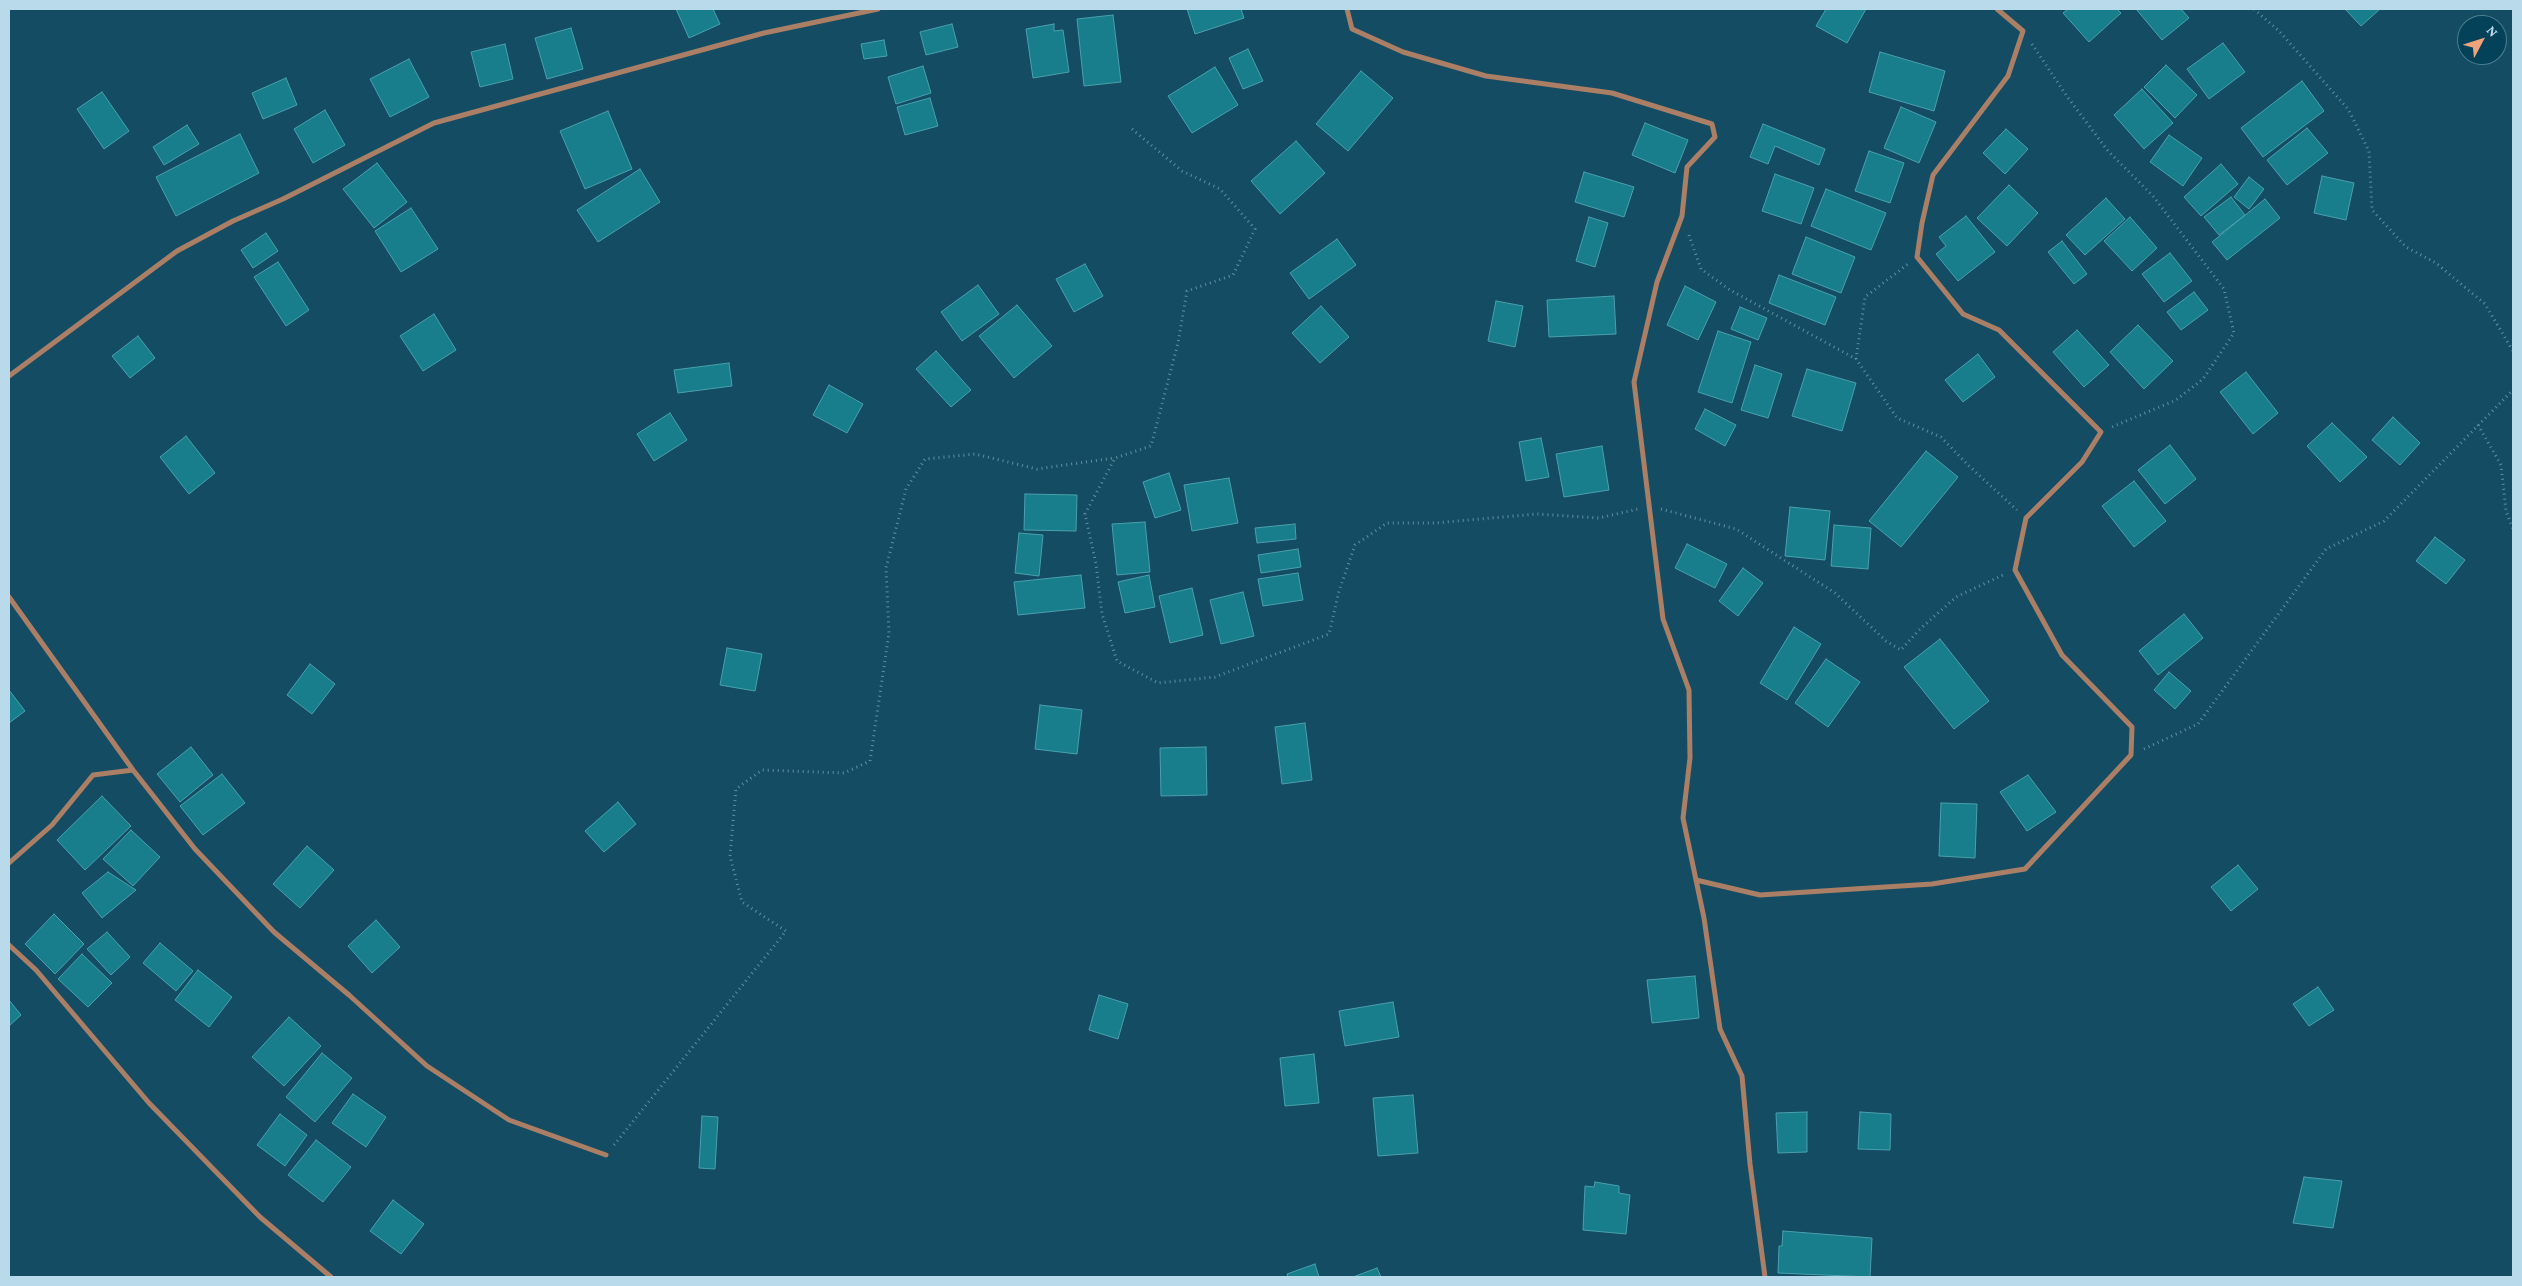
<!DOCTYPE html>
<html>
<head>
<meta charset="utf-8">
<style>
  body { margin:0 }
  #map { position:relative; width:2522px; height:1286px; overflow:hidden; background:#144d63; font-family:"Crimson Pro",serif }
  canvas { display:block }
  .frame { position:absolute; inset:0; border:10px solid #b8daea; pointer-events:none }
  .north { position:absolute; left:2457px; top:15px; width:50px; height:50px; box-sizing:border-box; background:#034258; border:1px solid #4b7f92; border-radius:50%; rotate:50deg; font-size:14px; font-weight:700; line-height:20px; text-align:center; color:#b8daea }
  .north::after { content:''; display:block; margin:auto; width:18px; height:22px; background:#f0a27a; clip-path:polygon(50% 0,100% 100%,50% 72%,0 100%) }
</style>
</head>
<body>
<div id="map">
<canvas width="2522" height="1286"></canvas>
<div class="frame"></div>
<div class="north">N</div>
</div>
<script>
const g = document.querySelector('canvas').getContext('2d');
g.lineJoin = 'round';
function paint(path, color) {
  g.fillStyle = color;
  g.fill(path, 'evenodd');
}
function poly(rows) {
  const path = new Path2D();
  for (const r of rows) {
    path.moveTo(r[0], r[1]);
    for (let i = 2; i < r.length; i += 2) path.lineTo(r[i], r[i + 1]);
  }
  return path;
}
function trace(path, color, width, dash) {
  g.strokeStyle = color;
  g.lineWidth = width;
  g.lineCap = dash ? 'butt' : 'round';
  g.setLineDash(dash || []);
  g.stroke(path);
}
const building = poly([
  [676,9,713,9,720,24,689,38,676,9],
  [1187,9,1241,9,1244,18,1195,34,1187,9],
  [1826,9,1866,9,1847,43,1816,26,1826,9],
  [2068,9,2117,9,2121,13,2089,42,2063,13,2068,9],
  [2136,9,2181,9,2189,18,2162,40,2136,9],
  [2345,9,2380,9,2361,26,2345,9],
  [1113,15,1121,82,1084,86,1077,19,1113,15],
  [952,24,958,47,926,55,920,32,952,24],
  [1054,24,1054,31,1063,30,1069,72,1033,78,1026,29,1054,24],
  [571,28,583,69,547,79,535,38,571,28],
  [884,40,887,56,864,59,861,44,884,40],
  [2223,43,2245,72,2209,99,2187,69,2223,43],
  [505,44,513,79,480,87,471,52,505,44],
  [1248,49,1263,81,1243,89,1229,58,1248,49],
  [1880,52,1945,71,1934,111,1869,92,1880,52],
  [409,59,429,97,390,117,370,79,409,59],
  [2166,65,2197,95,2175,118,2144,87,2166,65],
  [923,66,931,93,896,104,888,77,923,66],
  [1215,67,1238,105,1192,133,1168,96,1215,67],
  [1361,71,1393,98,1348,151,1316,124,1361,71],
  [286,78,297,105,263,119,252,93,286,78],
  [2302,81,2324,111,2263,157,2241,128,2302,81],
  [2142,89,2173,123,2144,149,2114,115,2142,89],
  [102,92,129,131,104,149,77,109,102,92],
  [930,98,938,126,905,135,897,107,930,98],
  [1901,107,1936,122,1919,163,1884,148,1901,107],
  [325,110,345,145,313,163,294,129,325,110],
  [608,111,632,169,585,189,560,131,608,111],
  [1645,123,1688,140,1675,173,1632,155,1645,123],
  [1763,124,1825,149,1819,165,1775,146,1768,164,1750,157,1763,124],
  [187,125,199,144,164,165,153,147,187,125],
  [2307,128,2328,153,2287,185,2267,160,2307,128],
  [2006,129,2028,149,2005,174,1983,153,2006,129],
  [240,134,259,173,176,216,156,177,240,134],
  [2169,135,2202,158,2183,186,2150,162,2169,135],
  [1296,141,1325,173,1280,214,1251,181,1296,141],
  [1869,151,1904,163,1890,203,1855,191,1869,151],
  [377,163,407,202,374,228,343,189,377,163],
  [2221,164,2238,184,2201,216,2184,197,2221,164],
  [640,169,660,202,598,242,577,210,640,169],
  [1584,172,1634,187,1624,217,1575,202,1584,172],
  [1775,174,1814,188,1801,224,1762,211,1775,174],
  [2322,176,2354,183,2346,220,2314,213,2322,176],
  [2249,177,2264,189,2249,209,2234,197,2249,177],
  [2009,185,2038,213,2007,246,1977,218,2009,185],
  [1826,189,1886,213,1871,250,1811,226,1826,189],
  [2231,197,2245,215,2219,235,2204,217,2231,197],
  [2106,198,2125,219,2085,255,2066,235,2106,198],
  [2265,199,2280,218,2227,260,2212,242,2265,199],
  [411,208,438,249,401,272,375,231,411,208],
  [1966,216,1995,252,1958,281,1936,254,1946,246,1939,237,1966,216],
  [1589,217,1608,223,1595,267,1576,261,1589,217],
  [2130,217,2157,248,2132,271,2104,241,2130,217],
  [266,233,278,251,253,268,241,250,266,233],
  [1806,237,1855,257,1841,293,1792,274,1806,237],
  [1337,239,1356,265,1309,299,1290,273,1337,239],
  [2062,241,2087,274,2074,284,2048,252,2062,241],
  [2170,253,2192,281,2164,302,2142,274,2170,253],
  [278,262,309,310,286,326,254,277,278,262],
  [1085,264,1103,296,1074,312,1056,279,1085,264],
  [1779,275,1836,297,1825,325,1769,303,1779,275],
  [978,285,999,314,962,341,941,312,978,285],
  [1685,286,1716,302,1698,340,1667,325,1685,286],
  [2194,292,2208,310,2181,330,2167,312,2194,292],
  [1614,296,1616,334,1549,337,1547,300,1614,296],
  [1496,301,1523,306,1515,347,1488,341,1496,301],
  [1017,305,1052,346,1014,378,979,336,1017,305],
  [1321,306,1349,337,1320,363,1292,333,1321,306],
  [1740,307,1767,318,1758,340,1731,329,1740,307],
  [434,314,456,350,423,371,400,336,434,314],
  [2138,325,2173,361,2144,389,2110,352,2138,325],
  [2077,330,2109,365,2084,387,2053,352,2077,330],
  [1718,331,1751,342,1732,403,1698,392,1718,331],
  [138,336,155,358,130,378,112,356,138,336],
  [936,351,971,390,951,407,916,369,936,351],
  [1978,354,1995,377,1963,402,1945,380,1978,354],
  [729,363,732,386,678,393,674,370,729,363],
  [1755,365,1782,374,1768,418,1741,410,1755,365],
  [1807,369,1856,383,1842,431,1792,416,1807,369],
  [2246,372,2278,413,2253,434,2220,392,2246,372],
  [829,385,863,404,847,433,813,415,829,385],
  [1705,409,1736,425,1725,446,1695,429,1705,409],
  [670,413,687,440,654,461,637,434,670,413],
  [2393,417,2420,443,2400,465,2372,440,2393,417],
  [2332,423,2367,457,2340,482,2307,446,2332,423],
  [186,436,215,473,189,494,160,457,186,436],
  [1541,438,1549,477,1526,481,1519,442,1541,438],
  [2170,445,2196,479,2165,504,2138,470,2170,445],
  [1602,446,1609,490,1564,497,1556,454,1602,446],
  [1926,451,1958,477,1901,547,1869,521,1926,451],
  [1169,473,1181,510,1155,518,1143,482,1169,473],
  [1229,478,1238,523,1192,531,1184,485,1229,478],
  [2134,481,2166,521,2134,547,2102,506,2134,481],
  [1025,494,1077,495,1076,531,1024,530,1025,494],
  [1790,507,1830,511,1825,560,1785,556,1790,507],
  [1145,522,1150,572,1117,575,1112,524,1145,522],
  [1295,524,1296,539,1257,543,1255,528,1295,524],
  [1834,525,1871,528,1868,569,1831,566,1834,525],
  [1019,533,1043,535,1039,576,1015,573,1019,533],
  [2435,537,2465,560,2446,584,2416,561,2435,537],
  [1687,544,1727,564,1715,588,1675,568,1687,544],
  [1298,549,1301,567,1261,573,1258,555,1298,549],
  [1743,568,1763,583,1738,616,1719,601,1743,568],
  [1298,573,1303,600,1263,606,1258,579,1298,573],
  [1081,575,1085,608,1018,615,1014,582,1081,575],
  [1149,575,1155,607,1125,613,1118,582,1149,575],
  [1192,588,1203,635,1170,643,1159,596,1192,588],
  [1243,592,1254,636,1221,644,1210,600,1243,592],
  [2184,614,2203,638,2158,675,2139,651,2184,614],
  [1794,627,1821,644,1787,700,1760,683,1794,627],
  [1940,639,1989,701,1954,729,1904,667,1940,639],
  [727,648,762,654,755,691,720,685,727,648],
  [1826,659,1860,682,1828,727,1795,703,1826,659],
  [310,664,335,684,312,714,287,695,310,664],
  [2169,672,2191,691,2175,709,2154,690,2169,672],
  [9,690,25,711,9,723,9,690],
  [1040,705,1082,710,1077,754,1035,749,1040,705],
  [1305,723,1312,780,1282,784,1275,727,1305,723],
  [191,747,213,775,180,802,157,774,191,747],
  [1206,747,1207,795,1161,796,1160,748,1206,747],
  [222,774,245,803,203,835,180,806,222,774],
  [2028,775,2056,812,2027,831,2000,792,2028,775],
  [102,796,131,826,85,870,57,840,102,796],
  [618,802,636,824,604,852,585,831,618,802],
  [1941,803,1977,804,1975,858,1939,856,1941,803],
  [131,830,160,857,133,886,103,859,131,830],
  [307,846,334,870,300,908,273,884,307,846],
  [2238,865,2258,889,2231,911,2211,887,2238,865],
  [108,872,136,890,102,918,82,893,108,872],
  [54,914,84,944,55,974,25,944,54,914],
  [376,920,400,947,372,973,348,946,376,920],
  [107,932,130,957,111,975,87,949,107,932],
  [160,943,193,971,176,991,143,963,160,943],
  [82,954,112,983,88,1007,58,979,82,954],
  [198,970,232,997,209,1027,175,1000,198,970],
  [1695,976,1699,1018,1652,1023,1647,980,1695,976],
  [2318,987,2334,1010,2309,1026,2293,1004,2318,987],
  [1099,995,1128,1004,1118,1039,1089,1030,1099,995],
  [9,1000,21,1015,9,1026,9,1000],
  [1393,1002,1399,1037,1345,1046,1339,1011,1393,1002],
  [289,1017,321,1046,284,1086,252,1057,289,1017],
  [322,1053,352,1078,315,1122,286,1097,322,1053],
  [1314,1054,1319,1103,1285,1106,1280,1058,1314,1054],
  [353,1094,386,1117,366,1147,332,1123,353,1094],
  [1413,1095,1418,1153,1378,1156,1373,1098,1413,1095],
  [1807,1112,1807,1152,1778,1153,1776,1113,1807,1112],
  [1860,1112,1891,1114,1890,1150,1858,1149,1860,1112],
  [280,1114,307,1135,285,1166,257,1145,280,1114],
  [702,1116,718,1117,715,1169,699,1168,702,1116],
  [316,1140,351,1167,323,1202,288,1175,316,1140],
  [2304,1177,2342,1181,2333,1228,2293,1223,2304,1177],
  [1595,1182,1619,1186,1619,1193,1630,1195,1626,1234,1583,1230,1585,1186,1594,1187,1595,1182],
  [393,1200,424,1224,401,1254,370,1231,393,1200],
  [1783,1231,1872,1238,1870,1277,1778,1273,1779,1246,1782,1246,1783,1231],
  [1315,1264,1319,1277,1288,1277,1287,1274,1315,1264],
  [1377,1268,1381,1277,1353,1277,1377,1268]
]);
paint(building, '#187e8b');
trace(building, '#4aa0ad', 1);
trace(poly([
  [2254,9,2280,32,2348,109,2369,151,2372,210,2406,247,2436,263,2485,304,2513,351],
  [2032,44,2066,95,2108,151,2153,196,2224,289,2234,333,2203,379,2176,400,2112,427],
  [1132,129,1182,171,1220,189,1255,229,1233,275,1187,291,1178,343,1151,446,1115,458,1085,514,1096,564,1102,614,1117,661,1158,683,1215,677,1329,634,1339,591,1355,545,1387,523,1435,523,1537,514,1599,518,1638,509],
  [1689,235,1701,269,1730,290,1856,359,1897,418,1941,437,1969,466,2017,510],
  [1856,359,1865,297,1908,264],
  [2478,425,2501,465,2506,511,2513,529],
  [1661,509,1736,529,1835,593,1886,641,1901,650,1919,630,1956,597,2005,574],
  [2144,749,2198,724,2326,549,2384,521,2513,390],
  [614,1145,786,931,742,902,730,856,736,789,762,770,844,773,870,761,889,633,886,568,906,489,925,459,975,454,1037,469,1114,458]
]), '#608ea2', 3, [1, 4]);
trace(poly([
  [1347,9,1352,29,1403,52,1486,76,1612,93,1712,124,1715,137,1687,167,1682,216,1657,282,1634,382,1663,619,1689,690,1690,758,1683,818,1704,918,1720,1029,1742,1076,1750,1164,1765,1277],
  [9,376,177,251,233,221,283,199,434,123,764,33,878,9],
  [9,597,133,770,195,849,274,932,349,995,427,1066,509,1120,606,1155],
  [9,863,52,825,93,775,133,770],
  [1696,880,1760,895,1932,884,2025,869,2131,755,2132,727,2062,655,2015,570,2026,518,2082,462,2101,432,1999,330,1963,314,1917,257,1922,223,1933,175,2008,76,2023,31,1997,9],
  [9,945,36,970,149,1103,260,1217,331,1277]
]), '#ab7e66', 5);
</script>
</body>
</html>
